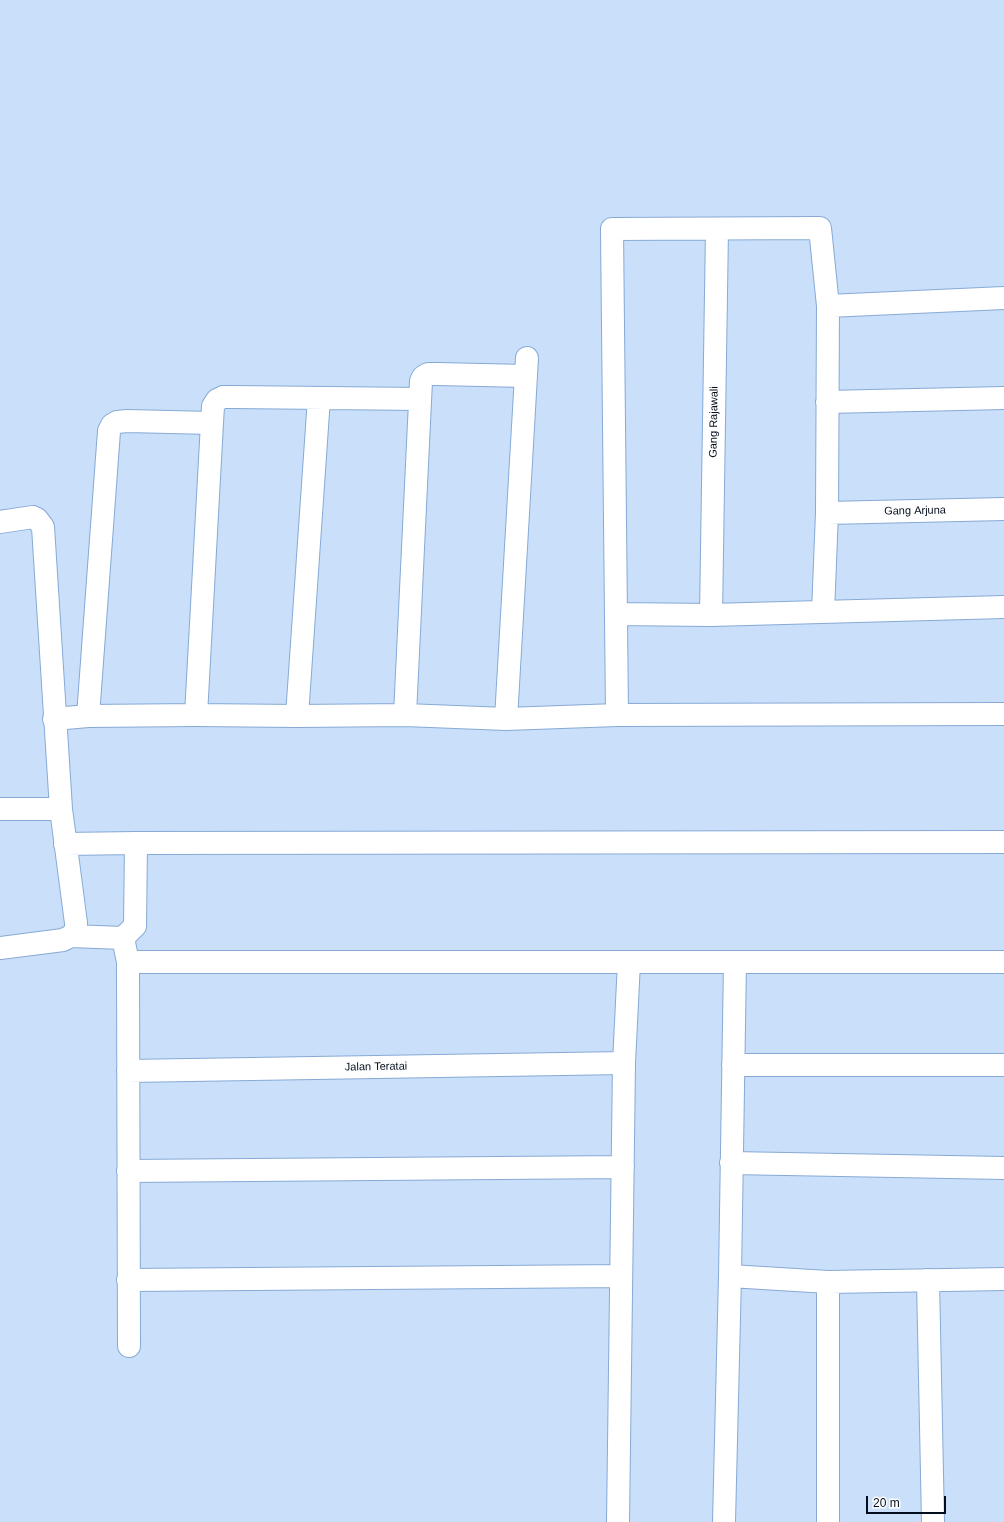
<!DOCTYPE html>
<html>
<head>
<meta charset="utf-8">
<style>
  body { margin:0 }
  #map { position:relative; width:1004px; height:1522px; overflow:hidden; background:#c9dffa; font-family:Helvetica,sans-serif }
  canvas { display:block }
  .scale { position:absolute; left:866px; top:1496px; width:80px; height:18px; box-sizing:border-box; border:2px solid #030e1d; border-top:0; padding-left:5px; font-size:12px; line-height:14px; white-space:nowrap; color:#030e1d; -webkit-text-stroke:3px #fefefe; paint-order:stroke }
</style>
</head>
<body>
<div id="map">
<canvas width="1004" height="1522"></canvas>
<div class="scale">20 m</div>
</div>
<script>
const g = document.querySelector('canvas').getContext('2d');
g.lineJoin = 'round';
function poly(rows) {
  const path = new Path2D();
  for (const r of rows) {
    path.moveTo(r[0], r[1]);
    for (let i = 2; i < r.length; i += 2) path.lineTo(r[i], r[i + 1]);
  }
  return path;
}
function trace(path, color, width, dash) {
  g.strokeStyle = color;
  g.lineWidth = width;
  g.lineCap = dash ? 'butt' : 'round';
  g.setLineDash(dash || []);
  g.stroke(path);
}
function write(font, color, halo, rows, align = 'center') {
  g.font = font + ' Helvetica,sans-serif';
  g.lineWidth = 4;
  g.setLineDash([]);
  g.textBaseline = 'middle';
  g.strokeStyle = halo;
  g.fillStyle = color;
  for (const [text, x, y, turn = 0] of rows) {
    g.save();
    g.translate(x, y);
    g.rotate((+turn || 0) * Math.PI / 180);
    g.textAlign = isNaN(turn) ? turn : align;
    if (halo) g.strokeText(text, 0, 0);
    g.fillText(text, 0, 0);
    g.restore();
  }
}
const minor = poly([
  [827,402,1004,398],
  [827,513,1004,509],
  [0,522,33,517,37,519,43,527,61,809,76,923,76,930,71,936,63,940,0,948],
  [823,612,827,513,828,306],
  [616,614,711,615,1004,607],
  [711,615,717,229],
  [196,715,212,423,213,406,217,400,223,397,233,397,420,399],
  [405,715,421,381,423,377,428,374,437,374,526,376],
  [617,715,612,229,820,228,828,306,1004,298],
  [88,716,109,431,112,425,117,422,127,421,212,423],
  [297,716,319,398],
  [54,719,88,716,196,715,297,716,405,715,506,719,617,715,1004,714],
  [506,719,527,358],
  [0,809,61,809],
  [65,844,136,843],
  [71,936,123,938,135,926,136,843,1004,842],
  [123,938,128,962,735,962],
  [128,962,129,1346],
  [733,1065,1004,1065],
  [128,1071,624,1063],
  [731,1163,1004,1168],
  [128,1171,623,1167],
  [730,1276,828,1282,1004,1279],
  [128,1280,621,1276],
  [928,1280,933,1522],
  [828,1282,828,1522],
  [618,1522,624,1063,629,962],
  [724,1522,730,1276,735,962,1004,962]
]);
trace(minor, '#87aad5', 24);
trace(minor, '#fff', 22);
write('11px', '#030e1d', '#fefefe', [
  ["Gang Rajawali",714,422,-89],
  ["Gang Arjuna",915,511,-1],
  ["Jalan Teratai",376,1067,-1]
]);
</script>
</body>
</html>
